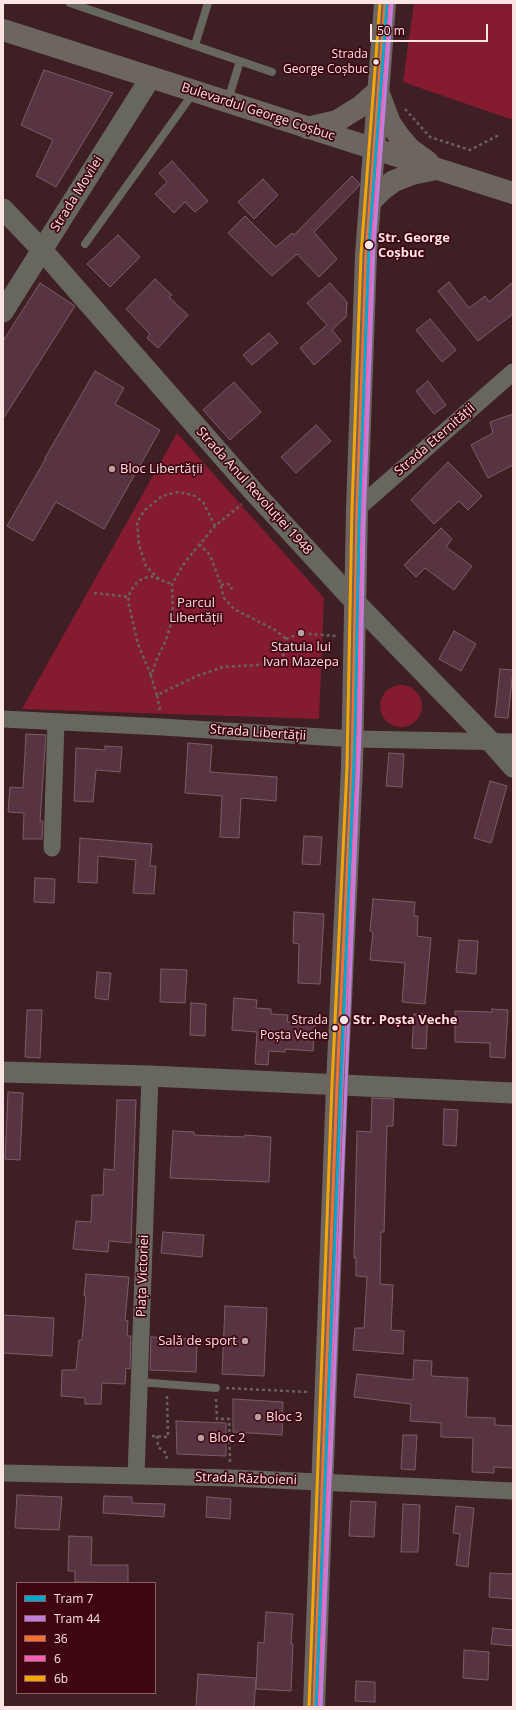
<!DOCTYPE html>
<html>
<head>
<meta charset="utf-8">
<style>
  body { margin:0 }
  #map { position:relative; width:516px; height:1710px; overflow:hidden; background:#3e1f24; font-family:"Open Sans",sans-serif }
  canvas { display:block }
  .frame { position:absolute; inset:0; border:4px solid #fce4e5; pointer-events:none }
  .legend { position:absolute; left:16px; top:1582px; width:140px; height:112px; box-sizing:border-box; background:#3f0612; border:1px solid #8b5f66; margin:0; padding:5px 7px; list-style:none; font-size:12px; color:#fce4e5 }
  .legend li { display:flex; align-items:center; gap:8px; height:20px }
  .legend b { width:20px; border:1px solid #8b5f66 }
  .scale { position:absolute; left:370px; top:24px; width:118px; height:18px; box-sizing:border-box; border:2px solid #fce4e5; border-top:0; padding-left:5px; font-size:12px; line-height:14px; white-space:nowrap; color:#fce4e5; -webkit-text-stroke:3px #3f0612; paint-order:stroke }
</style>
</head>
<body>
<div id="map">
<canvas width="516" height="1710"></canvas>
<div class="frame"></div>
<ul class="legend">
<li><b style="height:5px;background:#00a9ce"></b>Tram 7</li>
<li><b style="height:5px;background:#c07fdc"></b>Tram 44</li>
<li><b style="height:5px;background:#f46f30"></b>36</li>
<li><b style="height:5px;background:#f860b3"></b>6</li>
<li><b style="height:5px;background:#f7a600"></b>6b</li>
</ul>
<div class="scale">50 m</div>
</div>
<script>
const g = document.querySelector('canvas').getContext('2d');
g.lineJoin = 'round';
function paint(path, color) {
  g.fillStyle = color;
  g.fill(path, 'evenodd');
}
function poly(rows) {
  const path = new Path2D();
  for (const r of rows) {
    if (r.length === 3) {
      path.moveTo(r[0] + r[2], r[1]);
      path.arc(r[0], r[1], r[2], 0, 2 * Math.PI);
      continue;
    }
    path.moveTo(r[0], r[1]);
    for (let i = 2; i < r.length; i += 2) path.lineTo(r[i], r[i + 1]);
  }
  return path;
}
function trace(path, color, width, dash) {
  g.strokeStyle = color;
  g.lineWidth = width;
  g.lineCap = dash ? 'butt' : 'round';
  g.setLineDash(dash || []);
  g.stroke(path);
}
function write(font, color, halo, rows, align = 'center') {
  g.font = font + ' "Open Sans",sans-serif';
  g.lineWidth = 3.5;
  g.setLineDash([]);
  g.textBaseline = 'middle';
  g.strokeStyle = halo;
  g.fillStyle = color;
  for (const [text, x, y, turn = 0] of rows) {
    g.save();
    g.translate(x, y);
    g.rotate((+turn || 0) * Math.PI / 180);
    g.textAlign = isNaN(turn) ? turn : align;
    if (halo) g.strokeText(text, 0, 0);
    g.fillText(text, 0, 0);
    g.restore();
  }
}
paint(poly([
  [414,3,513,3,513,120,403,82],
  [177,433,324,598,319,719,22,709],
  [401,706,21]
]), '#841b31');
const building = poly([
  [44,70,113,93,56,187,36,176,53,140,21,125,44,70],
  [172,161,208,201,195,212,185,202,174,213,155,194,167,182,159,173,172,161],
  [352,176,359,183,359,186,314,232,337,259,319,277,297,254,272,276,228,233,245,216,276,247,292,233,294,235,352,176],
  [263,179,278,195,254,219,238,202,263,179],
  [118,235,140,257,110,287,87,264,118,235],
  [155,279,172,295,169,297,188,315,158,348,147,338,150,334,126,309,155,279],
  [449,282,469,308,485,296,489,302,513,282,513,314,478,341,438,291,449,282],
  [40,283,75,306,3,419,3,341,40,283],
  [330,283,347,302,346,317,332,330,341,341,314,365,300,348,327,325,307,303,330,283],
  [430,319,456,350,442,362,416,330,430,319],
  [269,333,278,343,252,365,243,355,269,333],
  [95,371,124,388,115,404,160,430,104,529,56,502,33,541,7,526,46,458,45,458,95,371],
  [428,381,446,405,434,414,416,391,428,381],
  [234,382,261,412,230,440,203,410,234,382],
  [513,414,513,465,488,478,471,445,493,433,490,422,513,414],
  [316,425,331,441,296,473,281,457,316,425],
  [448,462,482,496,468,510,459,501,434,524,411,500,448,462],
  [441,528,452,539,446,547,472,566,454,590,425,568,416,577,404,565,441,528],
  [454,631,476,644,461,671,439,659,454,631],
  [500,669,513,670,508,718,495,717,500,669],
  [26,734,46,735,40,821,43,821,42,839,23,839,24,813,8,812,10,787,23,788,26,734],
  [188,743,212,745,210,772,277,777,276,801,241,798,239,838,220,837,222,796,185,793,188,743],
  [105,746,122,747,120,772,96,770,93,802,74,801,76,748,105,750,105,746],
  [389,753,404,754,402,787,386,786,389,753],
  [490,781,507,786,491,843,474,838,490,781],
  [304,836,322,837,320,865,302,864,304,836],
  [80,838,152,844,150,866,156,866,154,894,133,893,136,860,98,856,97,883,78,882,80,838],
  [35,878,55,879,54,903,34,902,35,878],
  [373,899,415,902,414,916,418,916,417,936,431,938,425,1004,402,1002,405,963,370,960,373,932,370,931,373,899],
  [294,912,324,914,320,984,298,983,299,944,293,943,294,912],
  [459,940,478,941,476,974,456,972,459,940],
  [161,969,187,970,185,1003,160,1002,161,969],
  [97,972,111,973,108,1000,95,998,97,972],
  [234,998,257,1000,256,1008,271,1009,271,1014,288,1015,287,1022,315,1024,313,1051,285,1049,285,1052,269,1051,268,1065,255,1064,257,1032,232,1030,234,998],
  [191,1003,206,1004,205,1036,190,1035,191,1003],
  [492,1009,508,1010,505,1058,490,1057,490,1043,455,1042,455,1011,492,1012,492,1009],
  [27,1010,42,1010,40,1058,25,1057,27,1010],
  [414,1014,428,1014,426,1049,412,1048,414,1014],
  [8,1092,23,1093,20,1160,5,1159,8,1092],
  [372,1098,394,1099,393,1126,387,1126,384,1232,381,1232,380,1284,393,1285,391,1330,404,1331,403,1354,353,1350,355,1328,364,1328,367,1277,356,1276,356,1258,354,1258,357,1131,371,1132,372,1098],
  [117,1100,136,1100,131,1243,109,1241,108,1252,73,1249,76,1221,91,1222,92,1195,103,1195,104,1169,114,1170,117,1100],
  [444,1109,458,1110,456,1146,443,1145,444,1109],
  [173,1131,194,1132,194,1135,244,1137,245,1135,271,1137,269,1182,170,1178,173,1131],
  [163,1232,204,1235,202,1257,161,1253,163,1232],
  [86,1274,129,1277,125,1320,128,1321,127,1336,131,1336,130,1369,126,1368,125,1384,102,1383,101,1404,85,1404,85,1398,61,1396,62,1370,76,1370,79,1340,82,1340,86,1296,84,1296,86,1274],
  [225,1306,267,1308,264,1376,222,1374,225,1306],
  [3,1315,54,1318,52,1356,3,1353,3,1315],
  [151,1337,197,1339,196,1372,150,1370,151,1337],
  [414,1360,432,1361,431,1376,468,1378,466,1417,495,1418,495,1425,513,1426,513,1468,494,1467,494,1473,472,1472,473,1438,441,1437,441,1423,410,1421,411,1404,354,1397,357,1374,413,1380,414,1360],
  [233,1399,283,1402,282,1435,233,1432,233,1399],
  [176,1421,226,1423,226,1456,177,1454,176,1421],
  [403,1435,417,1435,415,1470,401,1469,403,1435],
  [17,1495,62,1497,59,1530,15,1528,17,1495],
  [104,1496,132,1497,132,1503,165,1504,164,1517,103,1513,104,1496],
  [207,1497,231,1499,230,1519,206,1517,207,1497],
  [351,1501,376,1502,374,1537,349,1536,351,1501],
  [403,1504,420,1505,418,1552,401,1552,403,1504],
  [456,1506,474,1508,468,1567,456,1565,460,1534,453,1533,456,1506],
  [69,1536,92,1537,91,1565,128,1565,128,1583,75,1582,75,1571,68,1571,69,1536],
  [490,1573,513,1574,513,1599,489,1597,490,1573],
  [266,1612,293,1614,291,1644,293,1644,291,1691,256,1689,258,1642,264,1643,266,1612],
  [493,1628,513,1630,513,1646,491,1644,493,1628],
  [464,1650,489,1652,488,1680,463,1678,464,1650],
  [198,1674,256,1678,254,1707,196,1707,198,1674],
  [356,1681,375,1682,375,1702,355,1701,356,1681]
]);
paint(building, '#583341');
trace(building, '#795f66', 1);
trace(poly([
  [405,109,430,137,470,150,499,135],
  [199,544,210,555,219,579,224,598,234,609,275,630,286,639],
  [159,579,146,566,139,545,137,522,145,510,162,496,178,492,193,495,203,502,215,526],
  [221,585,230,584,232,590],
  [94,593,129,597],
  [151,675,138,644,128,601,130,592,138,581,150,576,172,584],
  [157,695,151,676,156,661,166,640,173,617,172,584,185,562,215,526,242,504],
  [160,710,157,695,197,676,223,667,273,664,282,658,287,647,286,639,301,633,336,636],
  [226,1388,307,1392],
  [216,1399,217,1419,229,1419,230,1462],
  [152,1436,168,1437,167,1395],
  [157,1436,158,1447,166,1453,167,1461]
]), '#6a605e', 2.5, [3, 3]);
trace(poly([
  [70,3,272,72],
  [195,45,208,3],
  [228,100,240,61],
  [85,244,194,92],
  [139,1382,216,1388]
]), '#676760', 8);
trace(poly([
  [357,509,513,372],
  [3,719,162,727,355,739,513,742],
  [52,848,56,722],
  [3,1473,231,1478,513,1491],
  [136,1476,150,1076]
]), '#676760', 17);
trace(poly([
  [3,209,42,250,253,491,355,602,491,742,513,767],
  [3,312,151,77],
  [3,1072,150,1076,513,1093]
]), '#676760', 21);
trace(poly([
  [3,30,513,193],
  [307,128,337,121,361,106,378,91,390,123,399,136,410,149,428,162],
  [370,202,383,189,394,181,412,174,436,169],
  [314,1707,337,1085,352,767,357,509,366,255,385,3]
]), '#6d6560', 22);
trace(poly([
  [314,1707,337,1085,352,767,357,509,366,255,385,3]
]), '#f46f30', 3);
trace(poly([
  [319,1707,342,1085,357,767,362,509,371,255,390,3]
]), '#f860b3', 3);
trace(poly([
  [309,1707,332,1085,347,767,352,509,361,255,380,3]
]), '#f7a600', 3);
trace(poly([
  [316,1707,355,734,359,524,369,245,387,3]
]), '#00a9ce', 3);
trace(poly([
  [321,1707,360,734,364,524,374,245,392,3]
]), '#c07fdc', 3);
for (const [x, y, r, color] of [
  [376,62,3.5,"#fce4e5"],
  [369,245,5,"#fce4e5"],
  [112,469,4,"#ba9fa1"],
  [301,633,4,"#ba9fa1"],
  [344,1020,5,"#fce4e5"],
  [335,1028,3.5,"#fce4e5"],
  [245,1341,4,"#ba9fa1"],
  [258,1417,4,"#ba9fa1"],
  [201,1438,4,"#ba9fa1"]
]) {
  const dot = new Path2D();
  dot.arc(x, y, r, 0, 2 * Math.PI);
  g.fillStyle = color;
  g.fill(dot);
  trace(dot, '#3f0612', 1.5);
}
write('12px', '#fce4e5', '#3f0612', [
  ["Strada",368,55],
  ["George Coșbuc",368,70],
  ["Strada",328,1021],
  ["Poșta Veche",328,1036]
], 'right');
write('13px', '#fce4e5', '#3f0612', [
  ["Bulevardul George Coșbuc",258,112,18],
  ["Strada Movilei",77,194,-58],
  ["Strada Eternității",435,440,-41],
  ["Strada Anul Revoluției 1948",254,491,48],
  ["Strada Libertății",258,733,4],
  ["Piața Victoriei",143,1276,-88],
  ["Strada Războieni",246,1479,2]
]);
write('bold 13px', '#fce4e5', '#3f0612', [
  ["Str. George",378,238],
  ["Coșbuc",378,253],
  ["Str. Poșta Veche",353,1020]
], 'left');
write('13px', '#fce4e5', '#3f0612', [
  ["Bloc Libertății",120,469],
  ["Statuia lui",301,647,"center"],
  ["Ivan Mazepa",301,662,"center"],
  ["Sală de sport",237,1341,"right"],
  ["Bloc 3",266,1417],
  ["Bloc 2",209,1438]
], 'left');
write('13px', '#fcdadb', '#3f0612', [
  ["Parcul",196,603],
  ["Libertății",196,618]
]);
</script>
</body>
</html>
